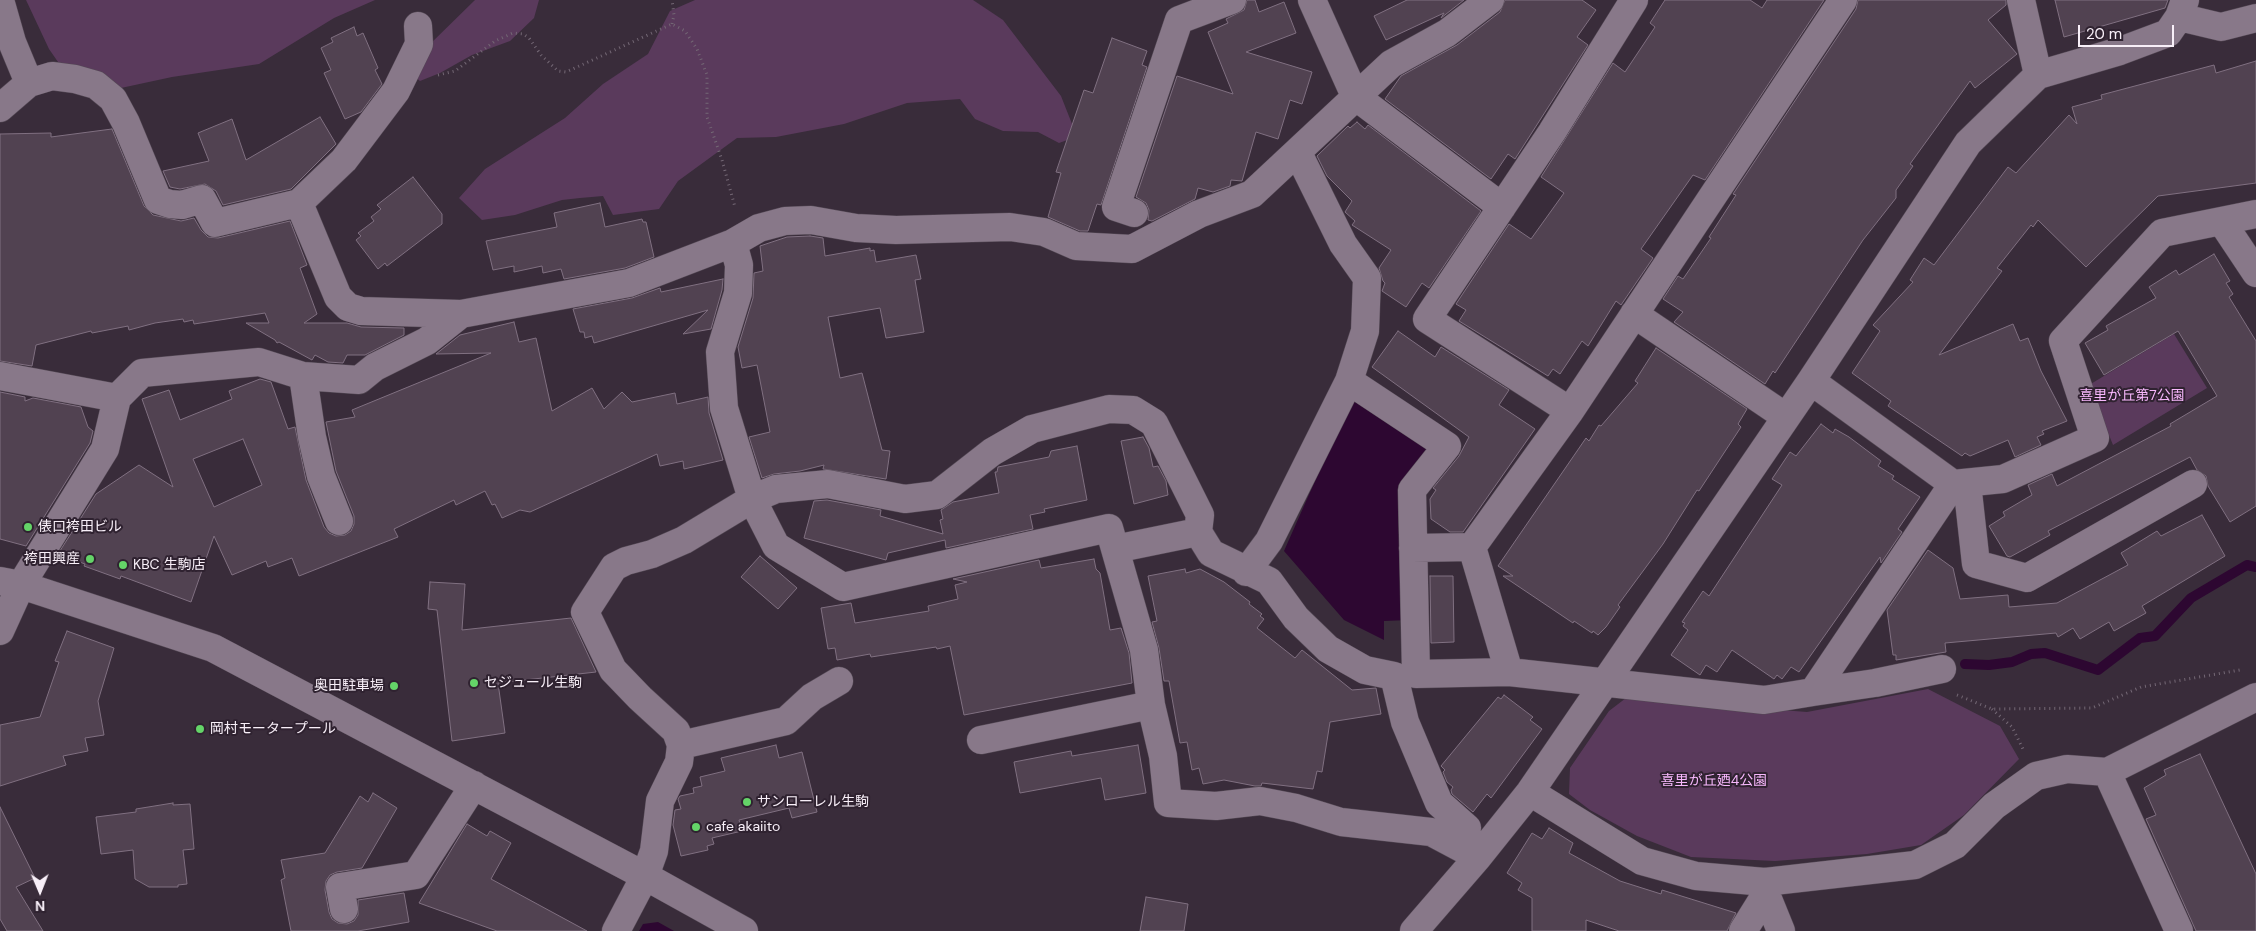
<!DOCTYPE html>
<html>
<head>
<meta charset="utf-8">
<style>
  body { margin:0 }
  #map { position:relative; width:2256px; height:931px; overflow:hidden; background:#392c3a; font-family:"DM Sans",sans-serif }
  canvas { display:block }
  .north { position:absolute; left:15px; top:866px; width:50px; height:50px; -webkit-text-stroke:4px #2f2230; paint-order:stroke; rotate:179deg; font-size:14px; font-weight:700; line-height:20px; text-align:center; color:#f8eff8 }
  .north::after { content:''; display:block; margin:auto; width:18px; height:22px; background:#f8eff8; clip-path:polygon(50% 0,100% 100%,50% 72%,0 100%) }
  .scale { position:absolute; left:2078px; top:25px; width:96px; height:22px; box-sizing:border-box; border:2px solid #f8eff8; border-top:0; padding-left:6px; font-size:15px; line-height:18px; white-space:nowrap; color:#f8eff8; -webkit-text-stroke:4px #2f2230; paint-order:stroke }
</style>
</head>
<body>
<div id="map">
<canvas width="2256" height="931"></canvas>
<div class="north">N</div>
<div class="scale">20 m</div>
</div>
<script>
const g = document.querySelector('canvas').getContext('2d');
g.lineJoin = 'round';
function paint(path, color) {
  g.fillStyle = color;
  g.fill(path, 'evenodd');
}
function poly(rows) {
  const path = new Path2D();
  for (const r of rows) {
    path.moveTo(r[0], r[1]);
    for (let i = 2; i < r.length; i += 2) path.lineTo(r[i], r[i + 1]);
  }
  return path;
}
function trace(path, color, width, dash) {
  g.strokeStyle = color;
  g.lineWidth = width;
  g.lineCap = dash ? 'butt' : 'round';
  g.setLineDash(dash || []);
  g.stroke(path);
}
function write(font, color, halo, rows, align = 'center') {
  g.font = font + ' "DM Sans","Noto Sans JP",sans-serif';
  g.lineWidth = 4;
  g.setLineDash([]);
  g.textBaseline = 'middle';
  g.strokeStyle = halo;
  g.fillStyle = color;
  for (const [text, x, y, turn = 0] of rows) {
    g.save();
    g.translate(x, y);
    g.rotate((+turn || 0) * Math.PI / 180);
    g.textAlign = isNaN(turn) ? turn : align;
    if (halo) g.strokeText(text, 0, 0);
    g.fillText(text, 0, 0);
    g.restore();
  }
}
paint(poly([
  [26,0,375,0,334,18,259,64,172,77,107,91,65,72,49,49],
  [475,0,539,0,534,18,510,41,472,55,440,73,420,81,414,76,427,47],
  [695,0,973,0,1003,20,1061,96,1074,129,1070,139,1059,143,1038,132,1003,131,975,119,960,99,907,103,844,124,776,137,737,138,678,181,659,209,613,215,603,196,580,198,562,200,515,215,482,220,459,198,485,169,565,118,603,84,648,54,670,11],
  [2174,334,2207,388,2113,445,2089,385],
  [1928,689,2000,726,2019,759,1964,815,1921,845,1867,854,1775,861,1691,857,1637,836,1590,810,1569,794,1570,768,1609,711,1626,698,1807,712]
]), '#5a3a5c');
paint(poly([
  [1354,393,1434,447,1407,483,1408,620,1384,621,1384,640,1344,620,1284,551],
  [658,922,674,931,639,931,643,924]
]), '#2d0731');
trace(poly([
  [1965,664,1989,665,2012,662,2031,654,2045,653,2098,670,2140,638,2155,636,2191,598,2247,565,2256,567]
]), '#2d0731', 10);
const building = poly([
  [1247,0,1255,0,1259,12,1284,2,1296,33,1246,52,1312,72,1302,104,1290,100,1278,139,1256,132,1242,181,1231,180,1230,186,1213,192,1198,188,1195,199,1152,221,1148,220,1149,210,1146,203,1136,197,1177,76,1233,94,1208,32,1228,23,1226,19,1244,10,1247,0],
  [1407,0,1464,0,1441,18,1444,13,1386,40,1374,16,1407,0],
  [1505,0,1582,0,1596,10,1577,37,1588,45,1515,159,1508,154,1491,179,1385,99,1401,76,1457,45,1500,12,1505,0],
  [1665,0,1750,0,1762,8,1767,0,1824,0,1705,180,1693,175,1641,249,1653,258,1621,305,1616,301,1588,346,1582,341,1560,374,1553,369,1548,376,1459,321,1466,310,1456,304,1509,224,1531,239,1564,193,1541,177,1613,63,1625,72,1655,27,1650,23,1665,0],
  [1858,0,2006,0,2006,5,1988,20,2017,54,1975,88,1970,81,1910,164,1913,166,1896,190,1896,198,1863,240,1775,373,1773,371,1765,384,1674,322,1683,312,1663,299,1678,276,1683,279,1711,238,1709,237,1736,195,1733,194,1856,9,1858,0],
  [2055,0,2168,0,2165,8,2064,37,2055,0],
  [354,27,357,36,363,33,378,68,375,70,382,84,361,112,345,119,324,73,331,70,321,48,333,42,331,38,354,27],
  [1112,38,1147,51,1142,65,1147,67,1101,205,1097,204,1088,231,1080,231,1048,217,1061,173,1056,172,1084,90,1093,93,1112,38],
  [2256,61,2256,183,2158,196,2086,267,2038,220,2033,227,2031,225,1997,268,2002,271,1939,355,2013,324,2020,341,2028,338,2041,371,2067,421,2042,431,2044,434,2037,437,2041,445,2015,457,2008,440,1970,456,1965,453,1962,456,1888,406,1891,401,1852,373,1880,331,1873,325,1913,282,1910,280,1924,258,1934,265,2008,167,2016,173,2069,115,2077,124,2072,107,2102,99,2101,95,2214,65,2216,73,2256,61],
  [320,117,336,144,291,189,223,205,216,191,205,184,180,189,170,187,163,171,209,161,198,133,232,119,246,160,320,117],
  [1357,122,1365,129,1368,125,1481,211,1429,288,1422,283,1406,307,1382,291,1385,283,1383,281,1379,268,1391,250,1352,225,1355,221,1345,212,1352,201,1327,176,1317,156,1348,126,1350,128,1357,122],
  [112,129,144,206,153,215,181,221,194,218,201,230,208,237,218,238,290,221,307,265,300,268,317,314,304,323,347,323,361,327,404,328,404,335,365,355,347,355,343,363,328,362,315,355,312,360,279,342,277,343,275,340,246,323,269,323,265,313,194,324,193,320,184,322,183,319,155,323,129,330,128,326,92,333,91,331,36,345,32,366,0,361,0,134,51,133,51,137,112,129],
  [413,177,442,214,442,224,387,266,385,263,378,269,356,240,361,236,358,233,374,221,371,217,381,209,377,205,413,177],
  [600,203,605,227,642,219,643,222,646,222,654,257,625,268,564,279,561,269,543,273,542,266,514,272,514,266,493,270,486,241,557,227,554,213,600,203],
  [810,236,823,238,825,256,870,248,870,251,874,250,876,262,916,255,921,279,915,280,924,332,886,338,880,308,828,317,840,378,862,373,882,450,890,451,886,479,823,469,824,465,800,471,774,474,762,478,749,437,770,432,757,365,742,368,738,347,753,298,754,273,763,271,760,246,787,237,810,236],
  [2214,254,2230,281,2226,283,2233,294,2229,297,2256,341,2256,506,2230,522,2208,486,2206,476,2197,470,2190,457,2048,531,2050,535,2010,557,2007,556,1989,526,2005,516,2003,512,2032,495,2028,485,2052,474,2057,486,2171,426,2170,424,2217,396,2178,331,2104,375,2085,343,2108,330,2106,326,2156,298,2149,287,2176,270,2179,275,2214,254],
  [723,279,722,290,711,329,683,334,708,310,594,343,592,336,585,338,584,332,580,332,573,309,632,298,660,288,661,292,723,279],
  [514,322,519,342,536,338,552,411,592,388,604,409,622,392,632,402,675,393,677,404,708,397,709,413,723,460,684,469,683,461,660,466,657,454,530,512,520,510,502,518,495,504,492,505,485,491,456,505,454,500,394,529,398,537,299,576,292,558,268,567,266,561,232,575,214,536,191,602,121,576,120,579,84,566,85,564,58,554,96,494,139,465,173,487,142,399,169,390,180,420,232,399,229,391,260,379,271,382,288,429,295,427,306,480,324,527,329,533,336,536,345,535,351,531,354,524,354,516,336,471,326,422,355,417,352,410,491,353,436,354,460,335,514,322],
  [243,439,262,485,214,507,193,459,243,439],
  [1398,331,1435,357,1441,347,1509,390,1499,405,1535,429,1463,532,1450,532,1431,519,1430,499,1436,490,1433,488,1459,456,1469,437,1372,367,1398,331],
  [1656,348,1747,409,1738,424,1741,427,1699,491,1697,490,1663,544,1618,605,1620,607,1606,627,1598,635,1593,631,1592,633,1574,621,1573,623,1503,576,1513,576,1498,566,1586,438,1589,441,1599,425,1601,426,1638,383,1635,381,1656,348],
  [0,392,25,397,25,401,33,398,81,407,88,427,93,431,90,443,26,546,0,539,0,392],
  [1821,424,1833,433,1835,429,1849,437,1881,461,1878,466,1894,476,1892,479,1920,497,1898,529,1902,532,1881,563,1880,557,1799,672,1791,667,1782,679,1777,675,1774,679,1732,650,1717,672,1706,665,1700,675,1671,655,1688,630,1683,626,1685,623,1682,622,1703,591,1709,596,1782,485,1772,479,1790,452,1796,456,1821,424],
  [1143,437,1149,448,1153,467,1158,466,1166,481,1168,495,1134,504,1121,441,1143,437],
  [1077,446,1087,500,1044,509,1045,512,1030,515,1033,529,946,548,945,540,888,553,886,560,804,538,814,501,827,500,881,510,880,516,943,534,940,520,943,519,941,510,953,502,999,493,995,472,997,472,998,467,1049,457,1051,451,1077,446],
  [2202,515,2225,556,2142,606,2146,613,2114,631,2109,622,2080,639,2073,628,2058,637,2056,633,1945,643,1946,652,1896,660,1896,655,1893,655,1887,610,1928,550,1953,568,1960,599,2008,595,2009,607,2057,603,2128,565,2121,553,2157,531,2161,536,2202,515],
  [760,556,797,588,778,609,741,577,760,556],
  [1094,559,1096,569,1100,573,1110,630,1121,628,1129,653,1132,683,964,715,950,646,937,649,936,647,871,657,870,654,837,660,835,648,828,649,821,608,851,603,855,623,929,611,928,606,958,599,955,585,967,582,953,579,1039,560,1041,568,1094,559],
  [1185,569,1186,573,1200,569,1224,582,1250,602,1249,604,1262,614,1260,616,1264,619,1257,628,1295,658,1302,650,1352,690,1376,688,1381,714,1330,722,1322,772,1317,771,1313,789,1262,783,1261,786,1255,786,1224,780,1203,784,1199,768,1192,770,1187,742,1180,743,1169,681,1164,681,1159,648,1152,622,1157,621,1148,576,1185,569],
  [1430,576,1453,576,1454,642,1431,643,1430,576],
  [430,582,465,584,462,630,571,618,596,672,498,683,505,733,452,741,437,610,428,609,430,582],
  [67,631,114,648,98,701,104,735,85,738,88,751,63,756,66,765,0,786,0,725,40,717,59,662,55,661,67,631],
  [1504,695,1533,717,1530,720,1542,729,1491,798,1487,794,1473,812,1452,794,1451,790,1453,787,1447,782,1443,772,1445,770,1441,766,1498,697,1501,699,1504,695],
  [776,745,779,758,802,752,817,812,792,818,789,808,739,820,742,831,712,838,714,844,707,846,708,850,681,856,673,825,675,810,681,809,678,799,680,796,694,793,693,788,702,786,700,777,725,771,721,758,776,745],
  [1138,745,1146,793,1105,800,1101,778,1020,793,1014,762,1071,751,1072,756,1138,745],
  [2200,754,2256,874,2256,931,2196,931,2146,819,2156,815,2144,788,2166,775,2164,770,2200,754],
  [373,793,397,808,362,868,337,872,330,875,326,881,325,890,329,912,332,919,338,923,347,924,354,921,358,915,358,900,404,893,409,922,358,931,291,931,281,880,285,878,281,860,325,853,360,796,368,802,373,793],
  [173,803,173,805,190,804,194,849,183,850,187,884,178,885,178,887,149,887,135,879,133,850,101,854,96,817,136,812,136,809,173,803],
  [0,807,35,878,16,887,43,931,7,931,0,919,0,807],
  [467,824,487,836,490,831,511,843,491,879,587,931,497,931,419,903,467,824],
  [1549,828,1573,843,1569,853,1620,881,1661,894,1662,890,1736,913,1727,931,1619,931,1586,920,1586,931,1532,931,1532,898,1518,890,1522,883,1507,873,1532,833,1542,839,1549,828],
  [1146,897,1188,904,1184,931,1140,931,1146,897]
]);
paint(building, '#514251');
trace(building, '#807081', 1);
const minor = poly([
  [0,0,12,42,29,83,0,108],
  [1312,0,1355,96,1502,207],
  [2021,0,2038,75],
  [2179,17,2221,27,2256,18],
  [418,26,419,44,396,91,344,160,299,203,338,297,348,307,361,311,461,314],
  [29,83,52,76,75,79,96,85,113,99,126,123,158,200,170,204,182,205,202,199,215,223,299,203],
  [1134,213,1116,207,1179,20,1232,0],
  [2222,222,2256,273],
  [733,243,739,265,738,293,720,352,724,408,752,499,776,546,843,587,1109,528,1144,650,1151,705,1163,756,1168,803,1216,806,1260,801,1296,808,1341,822,1431,832,1478,857],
  [1634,314,1786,417],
  [0,376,117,398],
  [303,376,312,437,321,476,339,521],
  [1349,381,1447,446,1412,490,1416,674,1509,672,1764,700,1813,692,1953,484],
  [1811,381,1953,484,2003,479,2095,438,2063,341,2162,233,2256,214],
  [1570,411,1427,319,1552,132,1634,0],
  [1967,483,1976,564,2027,578,2193,484],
  [1413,548,1472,547],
  [1115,549,1198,532,1211,553,1269,581,1296,618,1328,649,1365,670,1394,676,1405,722,1439,803,1467,828],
  [1246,572,1269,541,1349,381,1365,331,1367,278,1343,244,1298,153],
  [0,581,21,585,213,648,645,876,744,931],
  [0,631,21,585,105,449,117,398,142,373,259,362,303,376,359,380,375,367,427,341,461,314,629,283,733,243,759,228,785,221,811,220,856,228,896,230,1010,227,1044,232,1076,246,1132,249,1199,214,1252,194,1391,64,1447,33,1490,0],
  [1509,672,1472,547,1570,411,1843,0],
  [1813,692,1875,683,1942,669],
  [981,740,1151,705],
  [681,745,786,721,812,697,839,681],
  [2107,772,2179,931],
  [1530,792,1642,861,1696,876,1765,882,1915,865,1955,845,1994,806,2036,776,2067,769,2107,772,2256,697],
  [1765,882,1766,894,1781,931],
  [344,909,340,887,416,875,474,785],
  [616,931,645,876,654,851,660,801,679,762,681,745,676,731,640,698,613,670,585,612,614,567,626,561,652,554,684,540,752,499,776,489,828,484,905,499,937,495,992,452,1032,429,1109,409,1133,410,1154,423,1200,515,1198,532],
  [1414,931,1478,857,1530,792,1811,381,1968,143,2038,75,2120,51,2168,33,2179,17,2185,0],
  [1743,931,1766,894]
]);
trace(minor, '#544955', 29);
trace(poly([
  [672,24,674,15,672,0],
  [438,75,455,71,495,41,513,33,523,34,529,38,541,55,558,71,566,72,672,24,685,31,697,49,707,75,707,117,722,160,735,207],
  [1957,695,1992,709,2092,708,2141,687,2240,670],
  [1992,709,2012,727,2023,749]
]), '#746875', 3, [1, 4]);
trace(minor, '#887889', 28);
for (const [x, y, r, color] of [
  [28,527,5,"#64d468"],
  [90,559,5,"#64d468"],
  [123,565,5,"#64d468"],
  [474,683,5,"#64d468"],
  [394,686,5,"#64d468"],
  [200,729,5,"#64d468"],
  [747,802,5,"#64d468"],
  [696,827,5,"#64d468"]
]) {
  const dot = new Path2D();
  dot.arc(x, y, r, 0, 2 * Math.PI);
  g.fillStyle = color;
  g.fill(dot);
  trace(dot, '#2f2230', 2);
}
write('14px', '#f7b7fc', '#2f2230', [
  ["喜里が丘第7公園",2132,396],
  ["喜里が丘廼4公園",1714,781]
]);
write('14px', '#f8eff8', '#2f2230', [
  ["俵口袴田ビル",38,527],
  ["袴田興産",80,559,"right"],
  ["KBC 生駒店",133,565],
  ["セジュール生駒",484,683],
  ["奥田駐車場",384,686,"right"],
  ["岡村モータープール",210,729],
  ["サンローレル生駒",757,802],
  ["cafe akaiito",706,827]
], 'left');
</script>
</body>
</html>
